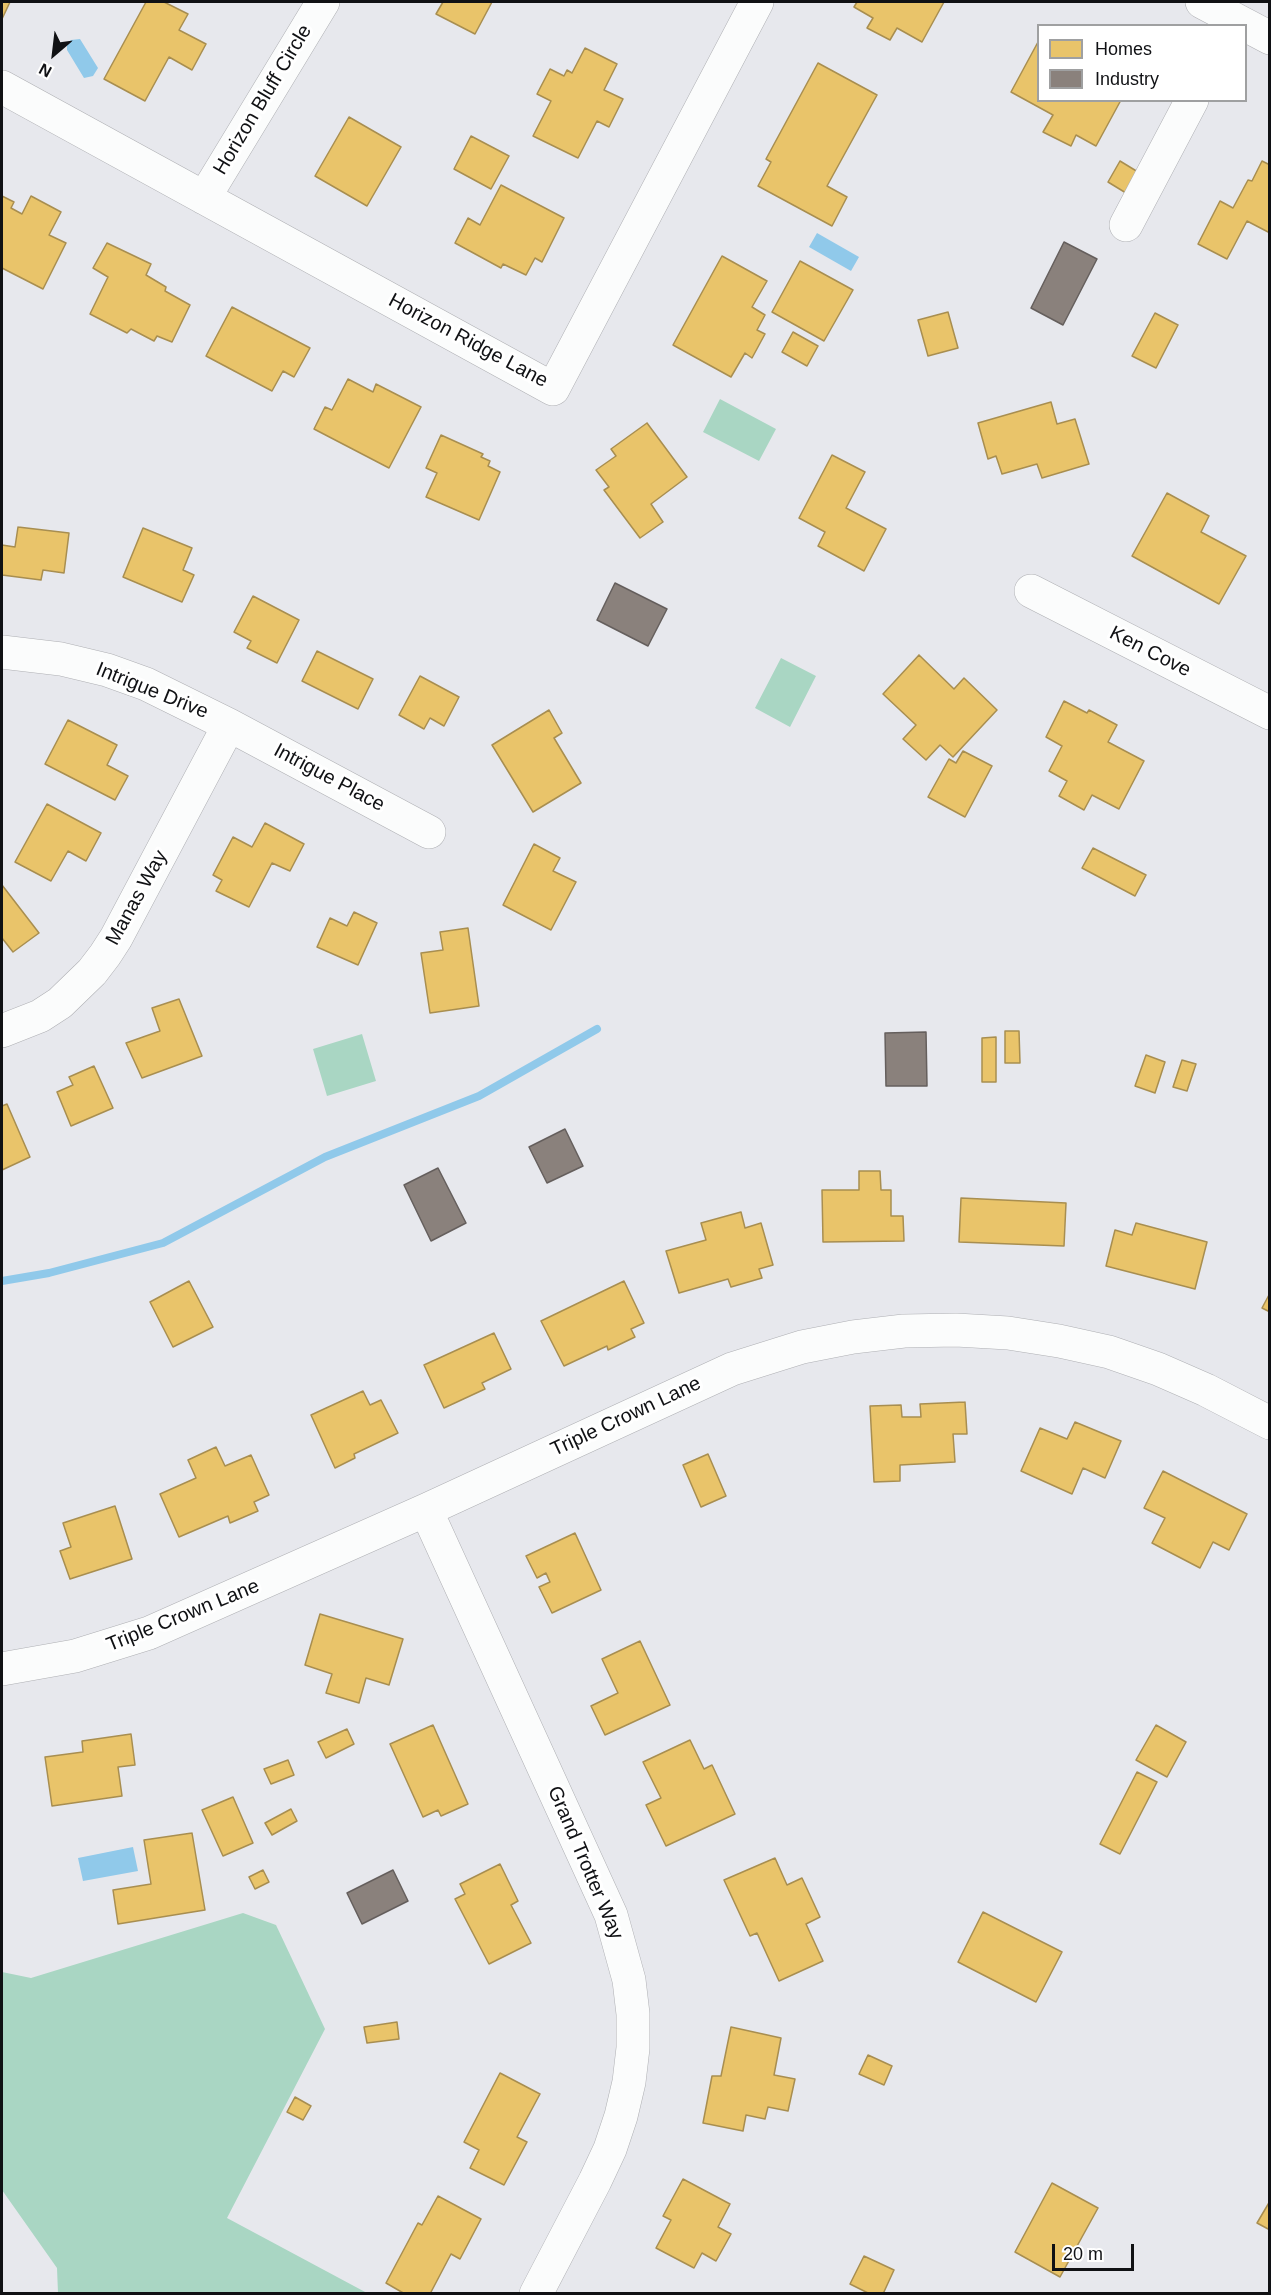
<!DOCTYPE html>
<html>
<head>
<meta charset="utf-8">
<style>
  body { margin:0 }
  #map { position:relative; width:1271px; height:2295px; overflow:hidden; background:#e7e8ed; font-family:Helvetica,sans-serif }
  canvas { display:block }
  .frame { position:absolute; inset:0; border:3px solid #101114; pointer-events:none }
  .legend { position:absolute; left:1037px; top:24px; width:210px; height:78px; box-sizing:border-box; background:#fff; border:2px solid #9fa0a1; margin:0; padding:8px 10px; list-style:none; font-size:18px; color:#101114 }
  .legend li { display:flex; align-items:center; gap:12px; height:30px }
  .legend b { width:30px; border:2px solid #9fa0a1 }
  .north { position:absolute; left:24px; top:24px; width:60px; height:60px; -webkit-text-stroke:4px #fff; paint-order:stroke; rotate:208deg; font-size:16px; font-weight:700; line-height:24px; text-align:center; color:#101114 }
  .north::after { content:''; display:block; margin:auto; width:21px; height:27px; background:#101114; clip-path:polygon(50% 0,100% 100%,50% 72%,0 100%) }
  .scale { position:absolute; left:1052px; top:2244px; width:82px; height:27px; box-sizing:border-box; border:3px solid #101114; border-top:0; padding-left:8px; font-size:18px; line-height:21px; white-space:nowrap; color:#101114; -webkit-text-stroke:4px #fff; paint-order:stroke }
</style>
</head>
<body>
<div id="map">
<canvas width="1271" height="2295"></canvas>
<div class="frame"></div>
<ul class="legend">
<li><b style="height:16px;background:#e9c46a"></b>Homes</li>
<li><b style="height:16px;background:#8a817c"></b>Industry</li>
</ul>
<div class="north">N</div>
<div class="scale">20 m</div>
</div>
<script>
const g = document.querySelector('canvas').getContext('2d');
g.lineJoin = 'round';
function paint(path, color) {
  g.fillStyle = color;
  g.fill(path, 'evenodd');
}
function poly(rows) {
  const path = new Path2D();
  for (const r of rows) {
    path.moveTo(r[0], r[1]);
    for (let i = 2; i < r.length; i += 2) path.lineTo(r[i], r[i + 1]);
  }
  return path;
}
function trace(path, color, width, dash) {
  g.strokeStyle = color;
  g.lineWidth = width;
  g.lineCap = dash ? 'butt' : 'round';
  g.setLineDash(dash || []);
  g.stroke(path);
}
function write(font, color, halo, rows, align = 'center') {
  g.font = font + ' Helvetica,sans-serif';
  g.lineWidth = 6;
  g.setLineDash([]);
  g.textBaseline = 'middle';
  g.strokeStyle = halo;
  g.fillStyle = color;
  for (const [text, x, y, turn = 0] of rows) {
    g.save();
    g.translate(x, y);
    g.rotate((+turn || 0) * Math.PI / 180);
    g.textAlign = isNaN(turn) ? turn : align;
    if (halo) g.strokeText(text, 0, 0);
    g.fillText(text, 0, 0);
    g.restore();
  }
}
paint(poly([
  [720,399,776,429,759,461,703,432],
  [781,658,816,676,790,727,755,708],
  [362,1034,376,1081,327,1096,313,1049],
  [243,1913,276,1925,325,2029,227,2218,367,2293,58,2293,57,2268,2,2190,2,1972,31,1978]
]), '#a9d6c3');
paint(poly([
  [80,39,98,68,93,76,84,78,67,50,67,44,71,40],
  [817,233,859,257,851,271,809,247],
  [133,1847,138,1871,83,1881,78,1858]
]), '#90c9ea');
const homes = poly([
  [2,2,10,2,2,19,2,2],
  [146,2,164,2,188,14,179,30,206,44,192,70,169,57,145,101,104,79,146,2],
  [443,2,492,2,475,34,436,14,443,2],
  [857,2,944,2,922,42,897,28,890,40,867,28,873,18,854,7,857,2],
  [1038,42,1038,100,1121,100,1096,146,1076,135,1071,146,1043,132,1053,115,1011,92,1038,42],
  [585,48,617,64,604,90,623,99,609,127,597,121,578,158,533,136,551,101,537,94,550,69,564,76,567,70,572,73,585,48],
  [818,63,877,95,827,186,847,197,832,226,758,186,771,162,766,159,818,63],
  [349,117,401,147,367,206,315,176,349,117],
  [471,136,509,156,491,189,454,169,471,136],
  [1120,161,1138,172,1126,193,1108,182,1120,161],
  [1262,161,1270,165,1270,233,1247,221,1227,259,1198,244,1220,201,1233,208,1248,180,1252,181,1262,161],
  [501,185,564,218,542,262,535,258,526,275,503,264,501,268,455,243,468,218,480,225,501,185],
  [2,196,14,202,11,208,22,214,31,196,61,212,49,235,66,243,43,289,2,268,2,196],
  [107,243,151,264,146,275,166,287,165,291,190,305,172,342,157,336,154,341,131,329,127,333,90,314,108,277,93,268,107,243],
  [722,256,767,281,752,307,765,315,757,330,765,334,752,358,745,353,731,377,673,345,722,256],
  [800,261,853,290,824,341,772,312,800,261],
  [232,307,310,348,294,377,283,371,272,391,206,356,232,307],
  [948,312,958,348,928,356,918,320,948,312],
  [1155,313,1178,325,1156,368,1132,356,1155,313],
  [793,332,818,346,807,366,782,352,793,332],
  [348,379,373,392,376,384,421,407,389,468,314,429,325,407,332,410,348,379],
  [1051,402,1057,424,1075,419,1089,464,1042,478,1037,464,1002,474,996,456,988,459,978,423,1051,402],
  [647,423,687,477,651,504,663,522,640,538,604,490,609,487,596,470,616,456,611,449,647,423],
  [441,435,483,454,481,457,490,461,488,466,500,472,479,520,426,497,437,473,426,468,441,435],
  [832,455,865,472,846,508,886,529,864,571,818,546,825,532,799,518,832,455],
  [1167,493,1209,516,1201,532,1246,556,1219,604,1132,556,1167,493],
  [18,527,69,533,64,573,43,570,41,580,2,575,2,545,15,547,18,527],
  [143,528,192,548,183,570,194,575,182,602,123,577,143,528],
  [253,596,299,620,277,663,247,648,251,641,234,632,253,596],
  [317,651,373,679,358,709,302,681,317,651],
  [919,655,954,689,964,678,997,710,953,757,940,745,926,760,903,739,916,725,883,694,919,655],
  [420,676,459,697,444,726,430,718,424,729,399,715,420,676],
  [1064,701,1087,713,1089,710,1117,725,1108,742,1144,761,1119,809,1092,795,1084,810,1059,796,1067,781,1049,771,1062,746,1046,737,1064,701],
  [549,710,562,733,554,738,581,783,533,812,492,745,549,710],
  [68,720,117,745,107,765,128,776,115,800,45,764,68,720],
  [963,751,992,766,965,817,928,797,949,759,956,763,963,751],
  [47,804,101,833,86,861,68,851,51,881,15,862,47,804],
  [265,823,304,844,290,871,272,863,249,907,216,891,222,880,213,875,233,837,252,847,265,823],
  [534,844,560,858,553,871,576,882,551,930,503,905,534,844],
  [1093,848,1146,875,1135,896,1082,868,1093,848],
  [2,885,39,933,13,952,2,938,2,885],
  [354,912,377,923,358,965,317,947,330,918,347,926,354,912],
  [468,928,479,1006,430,1013,421,953,443,950,440,932,468,928],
  [179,999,202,1056,142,1078,126,1043,160,1031,152,1008,179,999],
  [1005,1031,1019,1031,1020,1063,1005,1063,1005,1031],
  [996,1037,996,1082,982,1082,982,1038,996,1037],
  [1146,1055,1165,1062,1155,1093,1135,1086,1146,1055],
  [1182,1060,1196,1064,1187,1091,1173,1087,1182,1060],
  [94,1066,113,1108,71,1126,57,1092,73,1085,69,1077,94,1066],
  [7,1104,30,1157,2,1170,2,1106,7,1104],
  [859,1171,880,1171,881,1190,891,1190,891,1216,903,1216,904,1241,823,1242,822,1190,859,1190,859,1171],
  [961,1198,1066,1203,1064,1246,959,1242,961,1198],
  [741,1212,745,1228,761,1223,773,1265,759,1269,762,1278,731,1287,728,1279,679,1293,666,1251,706,1240,701,1223,741,1212],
  [1136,1223,1207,1242,1195,1289,1106,1266,1115,1230,1132,1235,1136,1223],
  [189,1281,213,1327,173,1347,150,1302,189,1281],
  [624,1281,644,1323,631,1329,635,1337,608,1350,607,1346,564,1366,541,1321,624,1281],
  [1270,1293,1270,1312,1262,1308,1270,1293],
  [494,1333,511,1369,482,1383,485,1389,444,1408,424,1365,494,1333],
  [363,1391,370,1405,381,1400,398,1433,354,1454,355,1458,335,1468,311,1415,363,1391],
  [965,1402,967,1434,953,1434,955,1462,900,1465,900,1481,874,1482,870,1406,901,1405,902,1417,921,1417,920,1404,965,1402],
  [1075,1422,1121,1441,1105,1478,1083,1468,1072,1494,1021,1471,1040,1428,1067,1439,1075,1422],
  [216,1447,225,1466,251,1455,269,1495,254,1502,258,1511,230,1523,228,1516,179,1537,160,1494,196,1478,188,1460,216,1447],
  [708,1454,726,1496,701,1507,683,1465,708,1454],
  [1163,1471,1247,1514,1229,1550,1213,1542,1200,1568,1152,1543,1165,1518,1144,1508,1163,1471],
  [115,1506,132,1559,70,1579,60,1551,71,1547,63,1523,115,1506],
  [575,1533,601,1590,552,1613,539,1587,550,1582,546,1573,537,1578,526,1556,575,1533],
  [320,1614,403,1639,389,1685,366,1678,359,1703,326,1693,332,1674,305,1665,320,1614],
  [640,1641,670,1705,605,1735,591,1706,618,1693,602,1659,640,1641],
  [433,1725,468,1804,441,1816,438,1810,423,1817,390,1744,433,1725],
  [1156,1725,1186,1742,1167,1777,1136,1760,1156,1725],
  [347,1729,354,1744,326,1758,318,1742,347,1729],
  [131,1734,135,1765,118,1767,122,1796,52,1806,45,1757,83,1752,82,1741,131,1734],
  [690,1740,704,1769,712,1765,735,1814,666,1846,646,1805,661,1798,643,1762,690,1740],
  [288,1760,294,1775,271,1784,264,1769,288,1760],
  [1137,1772,1157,1782,1120,1854,1100,1844,1137,1772],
  [233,1797,253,1843,223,1856,202,1810,233,1797],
  [291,1809,297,1821,272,1835,265,1823,291,1809],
  [192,1833,205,1910,118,1924,113,1890,151,1884,144,1840,192,1833],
  [775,1858,787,1885,802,1878,820,1917,806,1924,823,1961,779,1981,757,1933,750,1936,724,1880,775,1858],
  [500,1864,518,1901,511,1905,531,1943,489,1964,455,1899,465,1894,460,1884,500,1864],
  [263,1870,269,1882,255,1889,249,1877,263,1870],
  [983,1912,1062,1952,1036,2002,958,1962,983,1912],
  [397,2022,399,2039,367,2043,364,2027,397,2022],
  [731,2027,781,2038,774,2075,795,2079,788,2111,768,2107,765,2119,746,2115,743,2131,703,2123,712,2076,721,2076,731,2027],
  [868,2055,892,2066,884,2085,859,2074,868,2055],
  [500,2073,540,2094,517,2137,527,2142,504,2185,470,2168,479,2150,464,2142,500,2073],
  [295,2097,311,2106,303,2120,287,2112,295,2097],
  [683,2179,730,2204,718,2227,731,2234,716,2261,702,2253,694,2268,656,2248,671,2220,663,2216,683,2179],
  [1052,2183,1098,2208,1060,2277,1015,2252,1052,2183],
  [438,2196,481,2219,460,2259,451,2254,430,2294,405,2294,386,2283,418,2223,422,2225,438,2196],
  [1270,2201,1270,2230,1257,2223,1270,2201],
  [864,2256,894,2270,883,2294,870,2294,850,2284,864,2256]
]);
paint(homes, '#e9c46a');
trace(homes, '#a88e50', 1.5);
const industry = poly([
  [1064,242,1097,259,1063,325,1031,308,1064,242],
  [615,583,667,609,648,646,597,620,615,583],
  [926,1032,927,1086,886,1086,885,1033,926,1032],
  [565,1129,583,1166,547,1183,529,1147,565,1129],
  [438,1168,466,1223,431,1241,404,1185,438,1168],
  [393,1870,408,1901,362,1924,347,1893,393,1870]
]);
paint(industry, '#8a817c');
trace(industry, '#655f5d', 1.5);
trace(poly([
  [2,1281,49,1273,163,1243,325,1157,479,1096,597,1029]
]), '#90c9ea', 8);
const minor = poly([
  [1202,2,1270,38],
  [2,87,553,389,757,2],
  [204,198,323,2],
  [1126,225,1192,100],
  [1031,591,1270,713],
  [2,652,61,659,107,670,146,684,229,725,429,832],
  [2,1031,40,1016,60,1003,92,972,105,955,116,938,229,725],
  [426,1510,611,1915,629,1980,633,2014,633,2048,629,2082,621,2116,610,2149,595,2181,536,2294],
  [2,1669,75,1656,149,1633,426,1510,732,1369,802,1347,853,1337,904,1331,956,1330,1008,1333,1059,1341,1109,1352,1158,1369,1206,1390,1270,1423]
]);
trace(minor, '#aeafb3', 34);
trace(minor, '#fbfcfc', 33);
write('20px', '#101114', '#fff', [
  ["Horizon Bluff Circle",263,100,-59],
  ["Horizon Ridge Lane",468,341,28],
  ["Ken Cove",1150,652,27],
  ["Intrigue Drive",152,691,22],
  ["Intrigue Place",329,778,28],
  ["Manas Way",137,898,-61],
  ["Triple Crown Lane",626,1417,-25],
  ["Triple Crown Lane",183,1616,-22],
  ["Grand Trotter Way",585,1863,67]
]);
</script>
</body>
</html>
